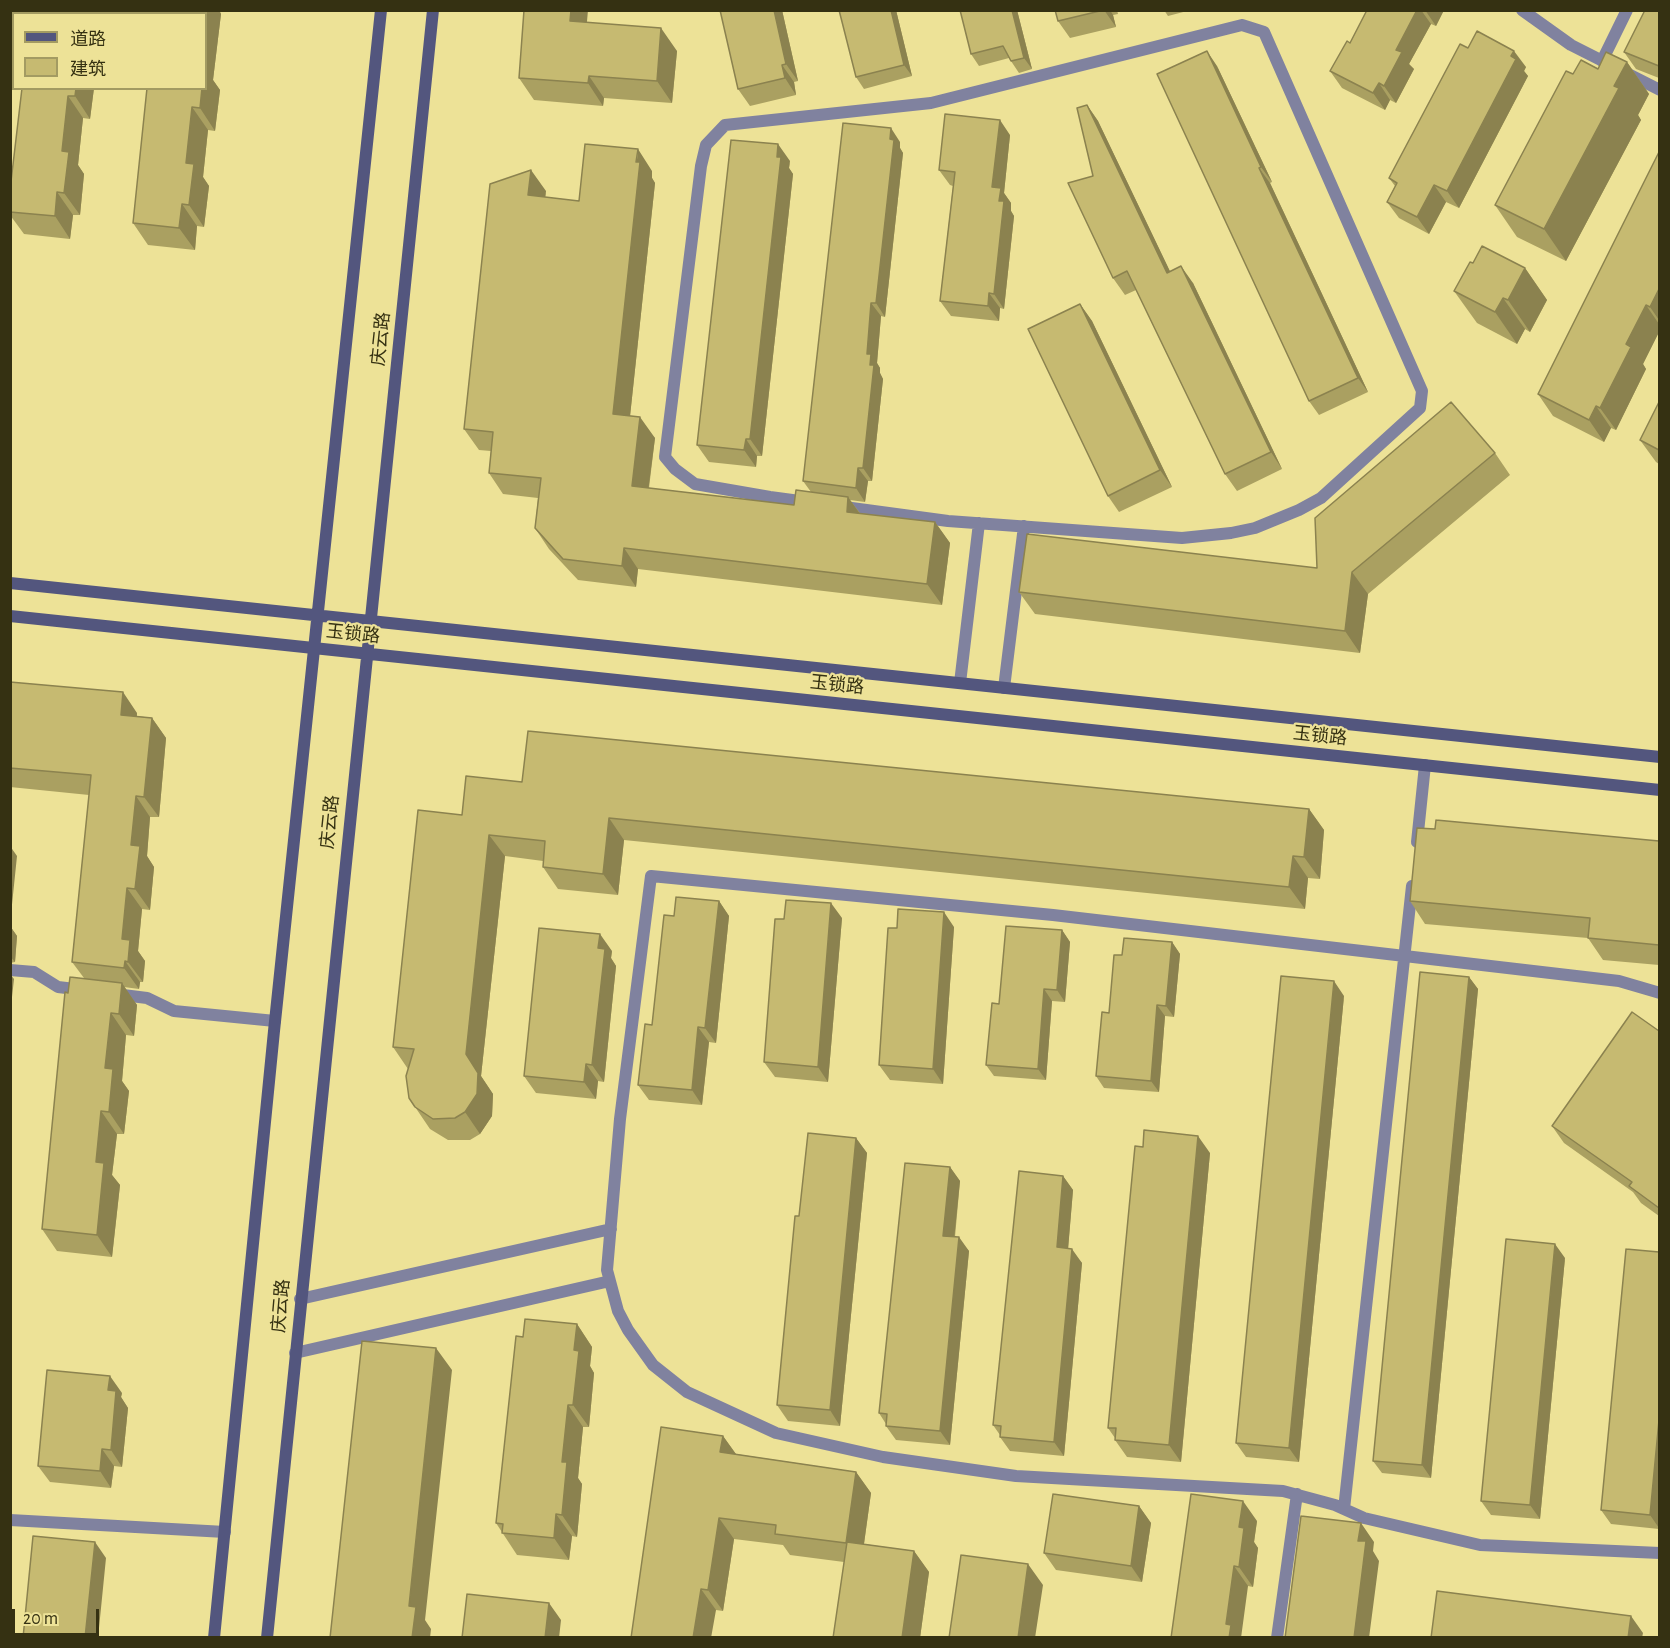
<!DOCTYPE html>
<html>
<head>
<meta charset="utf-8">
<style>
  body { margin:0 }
  #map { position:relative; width:1670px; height:1648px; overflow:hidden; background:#ede297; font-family:"Alegreya Sans","Noto Sans SC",sans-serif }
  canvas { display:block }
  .frame { position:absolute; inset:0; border:12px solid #353112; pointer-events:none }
  .legend { position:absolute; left:12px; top:12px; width:195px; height:78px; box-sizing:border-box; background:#ede297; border:2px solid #a39b62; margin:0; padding:8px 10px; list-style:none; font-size:18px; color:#353112 }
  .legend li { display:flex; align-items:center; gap:12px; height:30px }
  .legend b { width:30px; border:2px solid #a39b62 }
  .scale { position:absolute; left:12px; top:1609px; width:87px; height:27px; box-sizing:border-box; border:3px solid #353112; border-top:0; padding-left:8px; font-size:18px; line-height:21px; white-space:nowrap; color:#353112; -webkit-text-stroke:4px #ede297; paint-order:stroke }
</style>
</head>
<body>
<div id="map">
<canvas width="1670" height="1648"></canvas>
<div class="frame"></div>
<ul class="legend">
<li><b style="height:8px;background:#53567e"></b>道路</li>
<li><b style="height:16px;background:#c6ba71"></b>建筑</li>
</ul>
<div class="scale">20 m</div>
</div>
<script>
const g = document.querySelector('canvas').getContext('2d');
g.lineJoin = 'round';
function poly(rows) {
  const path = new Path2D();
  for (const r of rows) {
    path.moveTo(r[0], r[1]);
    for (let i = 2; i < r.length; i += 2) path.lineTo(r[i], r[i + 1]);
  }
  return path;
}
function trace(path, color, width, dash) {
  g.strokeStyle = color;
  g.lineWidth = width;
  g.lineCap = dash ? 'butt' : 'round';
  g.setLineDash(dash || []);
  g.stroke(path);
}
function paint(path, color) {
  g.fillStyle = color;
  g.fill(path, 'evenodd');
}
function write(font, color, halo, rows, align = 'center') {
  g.font = font + ' "Alegreya Sans","Noto Sans SC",sans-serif';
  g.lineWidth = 4.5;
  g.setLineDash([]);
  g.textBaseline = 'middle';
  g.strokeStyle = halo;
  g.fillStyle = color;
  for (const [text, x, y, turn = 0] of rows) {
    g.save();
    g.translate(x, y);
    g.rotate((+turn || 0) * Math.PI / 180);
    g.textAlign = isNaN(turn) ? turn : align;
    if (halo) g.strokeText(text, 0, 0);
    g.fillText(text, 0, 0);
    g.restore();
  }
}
trace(poly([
  [1522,10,1571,45,1660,90],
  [1242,25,1264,32,1422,391,1420,408,1321,498,1299,510,1255,528,1231,533,1182,538,948,521,770,497,695,484,675,469,665,457,701,166,706,145,725,125,931,103,1242,25],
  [1602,61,1627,10],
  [960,683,979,523],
  [1004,688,1024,526],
  [1417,842,1425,765],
  [10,970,34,972,58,987,83,990],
  [1660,993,1619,981,1053,915,651,876,620,1119,607,1270,618,1311,628,1330,653,1365,687,1392,776,1433,883,1457,1016,1476,1283,1491,1335,1505,1364,1518,1480,1545,1660,1553],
  [115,994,147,998,174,1011,275,1021],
  [300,1299,611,1229],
  [295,1353,610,1281],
  [1344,1509,1412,886],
  [10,1520,225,1532],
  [1277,1638,1297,1494]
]), '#80829f', 12);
trace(poly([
  [10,583,1660,757],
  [10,616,1660,790],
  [214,1638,274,1031,381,10],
  [267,1638,433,10]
]), '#53567e', 12);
paint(poly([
  [156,10,219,10,221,14,213,80,220,90,215,131,208,130,203,177,209,186,204,227,197,226,195,250,148,245,133,223],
  [720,10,782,10,798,81,794,82,796,95,750,106,738,89],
  [896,10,912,76,864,89,856,77],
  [960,10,1017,10,1032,69,1019,73,1009,58,979,66,971,54],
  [1055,10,1117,10,1118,14,1113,15,1116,27,1070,38,1058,21],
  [1164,10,1191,10,1168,16],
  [1367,10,1444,10,1436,26,1431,24,1409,64,1414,69,1396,103,1390,100,1385,110,1342,88,1330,71,1350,43],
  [1659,10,1659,78,1636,69,1624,52],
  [587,23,677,51,672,103,604,98,603,106,534,100,519,78],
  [1468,48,1526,67,1524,71,1528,76,1459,208,1446,202,1429,234,1399,218,1387,202,1395,186,1389,178],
  [1627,62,1649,94,1638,115,1641,120,1566,261,1517,237,1495,205,1573,74],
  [1217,66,1272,182,1270,183,1368,392,1319,415,1309,401],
  [22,88,94,88,90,119,83,118,78,165,84,174,80,215,73,215,70,239,24,234,10,215,10,190],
  [1087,105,1098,121,1170,272,1193,283,1282,469,1237,491,1225,474,1136,290,1125,295,1113,278,1093,176],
  [1010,135,1004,193,1011,203,1011,211,1014,216,1004,309,1000,308,999,321,951,316,940,301,953,186,950,185,939,170],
  [900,142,900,148,903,153,885,317,881,316,877,363,880,368,880,373,883,379,872,481,868,481,865,502,850,500,860,513,935,522,950,543,942,605,638,569,636,587,578,580,549,549,535,528,538,498,503,494,489,473,491,451,479,450,464,429,546,191,545,197,579,201,652,171,652,178,655,183,630,416,655,438,649,488,794,505,811,492,803,481],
  [1659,152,1659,332,1643,364,1646,369,1616,430,1611,428,1604,442,1553,416,1538,394],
  [790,161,789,168,793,174,762,456,757,456,756,467,709,462,697,445],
  [1473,263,1525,268,1547,300,1530,332,1525,329,1517,344,1477,323,1454,291],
  [1080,304,1092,321,1172,487,1119,512,1108,496],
  [1659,402,1659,464,1656,462,1640,440],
  [1495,453,1510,475,1368,594,1360,653,1035,614,1019,592,1317,568],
  [10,682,137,713,137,716,152,718,166,738,159,817,150,817,147,856,154,867,150,910,142,909,138,951,145,961,143,982,140,982,139,989,124,987,137,1005,134,1036,126,1035,122,1081,129,1091,124,1134,117,1134,112,1175,120,1185,112,1257,57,1251,42,1229,68,993,84,978,72,962,89,795,10,787],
  [522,782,1309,809,1324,830,1320,879,1308,878,1305,909,624,840,618,895,558,889,543,867,543,861,505,856,481,1076,493,1094,492,1116,480,1134,470,1140,448,1140,430,1129,409,1098,408,1069,393,1047,462,815],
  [1659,841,1659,965,1603,960,1588,938,1425,924,1410,901],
  [719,901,729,916,716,1043,709,1042,702,1105,649,1100,638,1085,652,1025,674,916],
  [842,918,828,1082,775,1077,764,1062],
  [10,926,17,936,15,962,10,963],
  [954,927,943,1084,890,1080,879,1065,897,928],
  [1062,930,1070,942,1065,1002,1052,1001,1046,1080,994,1076,986,1065,999,1004],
  [1172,942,1180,954,1174,1017,1165,1016,1159,1092,1104,1088,1096,1076,1122,955],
  [612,951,611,958,616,966,604,1082,598,1081,596,1099,536,1093,524,1076],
  [1469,977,1478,989,1431,1478,1382,1473,1373,1461],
  [1344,996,1299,1462,1246,1457,1236,1443],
  [1659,1031,1659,1216,1641,1203,1633,1192,1564,1143,1552,1126],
  [856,1138,867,1153,840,1426,788,1421,777,1405,799,1216],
  [1143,1147,1210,1153,1181,1462,1127,1457,1115,1440,1115,1438,1108,1428],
  [950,1167,960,1181,955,1237,969,1251,950,1445,896,1440,886,1426,886,1424,879,1413],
  [1063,1176,1073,1190,1068,1248,1082,1263,1064,1456,1010,1451,1000,1437,1000,1435,993,1425],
  [1659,1252,1659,1529,1611,1524,1601,1510],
  [1565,1258,1540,1519,1491,1515,1481,1501],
  [577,1324,592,1347,590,1366,594,1373,589,1427,583,1427,578,1478,582,1484,577,1537,572,1536,569,1560,517,1555,496,1523],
  [122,1393,121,1397,128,1408,122,1467,114,1466,111,1488,50,1482,38,1466],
  [723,1436,736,1454,856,1472,871,1493,864,1544,914,1551,929,1572,920,1638,833,1638,844,1562,790,1555,783,1545,734,1539,723,1611,716,1610,631,1638],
  [1139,1506,1151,1523,1142,1582,1056,1570,1044,1553],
  [1257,1521,1254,1542,1258,1548,1253,1587,1248,1586,1171,1638]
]), '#aaa061');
paint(poly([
  [77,10,95,10,95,14,77,14],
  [203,10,219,10,221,14,213,80,220,90,215,131,200,108,202,88,206,88,206,14,203,14],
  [571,10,588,10,585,44,570,21],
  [774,10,782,10,798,81,786,64],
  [891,10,896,10,912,76,904,65],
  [1012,10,1017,10,1032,69,1024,58],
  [1104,10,1110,10,1113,15,1116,27],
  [1417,10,1421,10,1431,24,1409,64,1414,69,1396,103,1384,86,1396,50],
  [1425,10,1444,10,1436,26],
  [661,28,677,51,672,103,657,81],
  [1207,51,1217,66,1272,182,1261,167],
  [1514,51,1526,67,1524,71,1528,76,1459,208,1447,191],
  [1627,62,1649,94,1638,115,1641,120,1566,261,1544,229,1614,86],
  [782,65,794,82,796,95,785,78],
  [589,76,604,98,603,106,588,83],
  [1379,83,1390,100,1385,110,1373,93],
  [76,88,94,88,90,119,75,96],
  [68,96,83,118,78,165,84,174,80,215,64,193,62,151],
  [1087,105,1098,121,1179,290,1167,273],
  [192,107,208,130,203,177,209,186,204,227,189,205,186,163],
  [1000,120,1010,135,1004,193,1011,203,1011,211,1014,216,1004,309,994,294,992,187],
  [891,128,900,142,900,148,903,153,885,317,876,303],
  [778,144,790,161,789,168,793,174,762,456,750,439],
  [638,149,652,171,652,178,655,183,628,435,613,414],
  [1259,168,1270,183,1368,392,1358,378],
  [531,170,546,191,543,217,528,195],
  [1434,185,1446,202,1429,234,1417,217],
  [57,192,73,215,70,239,55,216],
  [182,204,197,226,195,250,179,228],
  [1181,266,1193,283,1282,469,1271,452],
  [1525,268,1547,300,1530,332,1508,300],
  [1659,289,1659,320,1650,307],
  [989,293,1000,308,999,321,988,306],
  [1503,298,1525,329,1517,344,1495,312],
  [871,303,881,316,877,363,880,368,880,373,883,379,872,481,863,468,870,365,867,354],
  [1080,304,1092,321,1172,487,1160,470],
  [1646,305,1659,324,1659,332,1643,364,1646,369,1616,430,1600,408,1626,344],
  [1596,406,1611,428,1604,442,1589,420],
  [640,417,655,438,646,507,632,486],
  [746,439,757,456,756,467,744,450],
  [858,468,868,481,865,502,856,488],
  [848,497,863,518,847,512],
  [935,522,950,543,942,605,927,584],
  [624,548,638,569,636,587,622,566],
  [1352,572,1368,594,1360,653,1345,631],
  [123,692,137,713,135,736,121,715],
  [152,718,166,738,159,817,144,797],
  [136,796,150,817,147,856,154,867,150,910,135,889,131,845],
  [1309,809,1324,830,1320,879,1304,857],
  [609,818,624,840,618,895,603,874],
  [489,835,505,856,481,1076,493,1094,492,1116,480,1134,465,1112,466,1054],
  [10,846,17,856,10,924],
  [1293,856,1308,878,1305,909,1289,887],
  [127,888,142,909,138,951,145,961,143,982,128,962,122,939],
  [719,901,729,916,716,1043,705,1028],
  [831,903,842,918,828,1082,818,1067],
  [944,912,954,927,943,1084,933,1069],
  [10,926,17,936,15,962,10,956],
  [1062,930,1070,942,1065,1002,1057,990],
  [600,934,612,951,611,958,616,966,604,1082,592,1065,598,948],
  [1172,942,1180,954,1174,1017,1166,1006],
  [125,961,140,982,139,989,124,968],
  [10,974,14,979,11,1006,10,1005],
  [1469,977,1478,989,1431,1478,1422,1465],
  [1334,981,1344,996,1299,1462,1289,1448],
  [122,983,137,1005,134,1036,119,1014],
  [1044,989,1052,1001,1046,1080,1038,1069],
  [1157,1005,1165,1016,1159,1092,1151,1081],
  [111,1013,126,1035,122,1081,129,1091,124,1134,109,1112,105,1068],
  [698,1027,709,1042,702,1105,692,1090],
  [586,1064,598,1081,596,1099,584,1082],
  [101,1111,117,1134,112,1175,120,1185,112,1257,97,1235,96,1162],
  [1198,1136,1210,1153,1181,1462,1169,1445],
  [856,1138,867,1153,840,1426,830,1410],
  [950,1167,960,1181,953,1250,943,1236],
  [1063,1176,1073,1190,1067,1262,1057,1247],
  [959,1237,969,1251,950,1445,940,1431],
  [1555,1244,1565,1258,1540,1519,1530,1505],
  [1072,1249,1082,1263,1064,1456,1054,1442],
  [577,1324,592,1347,590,1366,594,1373,589,1427,573,1405,574,1350],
  [436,1348,452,1370,425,1620,431,1629,430,1638,412,1638,409,1606],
  [110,1376,122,1393,121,1397,128,1408,122,1467,111,1450,108,1390],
  [568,1405,583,1427,578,1478,582,1484,577,1537,562,1515,562,1462],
  [1659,1420,1659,1528,1650,1515],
  [723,1436,738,1457,720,1452],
  [102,1449,114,1466,111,1488,100,1471],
  [856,1472,871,1493,861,1565,846,1543],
  [1243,1501,1257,1521,1254,1542,1258,1548,1253,1587,1239,1567,1239,1527],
  [1139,1506,1151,1523,1142,1582,1131,1566],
  [556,1514,572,1536,569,1560,554,1538],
  [719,1518,734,1539,723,1611,708,1590],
  [1361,1523,1374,1542,1373,1551,1379,1561,1369,1638,1354,1638,1358,1541],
  [95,1542,106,1558,98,1638,85,1638],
  [914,1551,929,1572,920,1638,902,1638],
  [1028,1564,1043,1585,1035,1638,1018,1638],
  [1234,1566,1248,1586,1241,1638,1229,1638,1226,1624],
  [701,1589,716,1610,711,1638,693,1638],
  [549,1603,561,1620,559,1638,545,1638],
  [1631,1616,1643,1633,1642,1638,1628,1638]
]), '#8b824f');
const building = poly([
  [30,10,77,10,77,14,30,14,30,10],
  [156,10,203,10,203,14,156,14,156,10],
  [524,10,571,10,570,21,661,28,657,81,589,76,588,83,519,78,524,10],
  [720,10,774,10,786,64,782,65,785,78,738,89,720,10],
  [839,10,891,10,904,65,856,77,839,10],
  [960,10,1012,10,1024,58,1011,61,1003,46,971,54,960,10],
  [1055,10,1104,10,1058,21,1055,10],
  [1367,10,1417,10,1396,50,1402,52,1384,86,1379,83,1373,93,1330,71,1347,41,1350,43,1367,10],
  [1645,10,1659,10,1659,66,1624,52,1645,10],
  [1477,31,1514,51,1511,56,1516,59,1447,191,1434,185,1417,217,1387,202,1397,183,1389,178,1460,44,1468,48,1477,31],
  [1207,51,1261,167,1259,168,1358,378,1309,401,1157,74,1207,51],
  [1606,52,1627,62,1614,86,1619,88,1544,229,1495,205,1566,71,1573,74,1581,60,1598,69,1606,52],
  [22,88,76,88,75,96,68,96,62,151,69,152,64,193,57,192,55,216,10,212,10,190,22,88],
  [147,88,202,88,200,108,192,107,186,163,194,164,189,205,182,204,179,228,133,223,147,88],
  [1087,105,1167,273,1181,266,1271,452,1225,474,1127,271,1113,278,1068,183,1093,176,1077,108,1087,105],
  [945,114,1000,120,992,187,1001,188,999,201,1004,201,994,294,989,293,988,306,940,301,955,172,939,170,945,114],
  [843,123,891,128,890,139,894,140,876,303,871,303,867,354,871,354,870,365,874,365,863,468,858,468,856,488,803,481,843,123],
  [731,140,778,144,777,157,781,157,750,439,746,439,744,450,697,445,731,140],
  [585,144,638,149,636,162,640,162,613,414,640,417,632,486,794,505,796,490,848,497,847,512,935,522,927,584,624,548,622,566,563,559,535,528,541,478,489,473,493,432,464,429,490,184,531,170,528,195,579,201,585,144],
  [1659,152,1659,289,1650,307,1646,305,1626,344,1631,347,1600,408,1596,406,1589,420,1538,394,1659,152],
  [1482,246,1525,268,1508,300,1503,298,1495,312,1454,291,1470,262,1473,263,1482,246],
  [1080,304,1160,470,1108,496,1028,329,1080,304],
  [1451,402,1495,453,1352,572,1345,631,1019,592,1027,534,1317,568,1315,518,1451,402],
  [1659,402,1659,450,1640,440,1659,402],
  [10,682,123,692,121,715,152,718,144,797,136,796,131,845,140,846,135,889,127,888,122,939,130,940,128,962,125,961,124,968,72,962,91,775,10,768,10,682],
  [528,731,1309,809,1304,857,1293,856,1289,887,609,818,603,874,543,867,545,841,489,835,466,1054,478,1073,477,1094,465,1112,455,1118,433,1119,415,1107,409,1098,406,1076,414,1049,393,1047,418,810,462,815,466,776,522,782,528,731],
  [1436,820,1659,841,1659,945,1588,938,1590,918,1410,901,1417,828,1435,829,1436,820],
  [676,897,719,901,705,1028,698,1027,692,1090,638,1085,645,1024,652,1025,664,915,674,916,676,897],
  [786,900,831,903,818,1067,764,1062,775,919,784,919,786,900],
  [898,909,944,912,933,1069,879,1065,888,928,897,928,898,909],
  [1006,926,1062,930,1057,990,1044,989,1038,1069,986,1065,992,1003,999,1004,1006,926],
  [539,928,600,934,598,948,605,949,592,1065,586,1064,584,1082,524,1076,539,928],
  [1124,938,1172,942,1166,1006,1157,1005,1151,1081,1096,1076,1102,1012,1109,1013,1114,955,1122,955,1124,938],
  [1420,972,1469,977,1422,1465,1373,1461,1420,972],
  [1281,976,1334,981,1289,1448,1236,1443,1281,976],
  [70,977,122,983,119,1014,111,1013,105,1068,113,1069,109,1112,101,1111,96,1162,104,1163,97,1235,42,1229,65,992,68,993,70,977],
  [1632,1012,1659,1031,1659,1208,1629,1186,1632,1182,1552,1126,1632,1012],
  [1144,1130,1198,1136,1169,1445,1115,1440,1116,1428,1108,1428,1135,1146,1143,1147,1144,1130],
  [808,1133,856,1138,830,1410,777,1405,795,1216,799,1216,808,1133],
  [905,1163,950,1167,943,1236,959,1237,940,1431,886,1426,887,1414,879,1413,905,1163],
  [1019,1171,1063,1176,1057,1247,1072,1249,1054,1442,1000,1437,1001,1426,993,1425,1019,1171],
  [1506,1239,1555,1244,1530,1505,1481,1501,1506,1239],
  [1626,1249,1659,1252,1659,1420,1650,1515,1601,1510,1626,1249],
  [525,1319,577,1324,574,1350,579,1351,573,1405,568,1405,562,1462,567,1462,562,1515,556,1514,554,1538,502,1533,503,1524,496,1523,516,1336,523,1337,525,1319],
  [362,1341,436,1348,409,1606,416,1607,412,1638,330,1638,362,1341],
  [47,1370,110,1376,108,1390,116,1391,111,1450,102,1449,100,1471,38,1466,47,1370],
  [661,1427,723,1436,720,1452,856,1472,846,1543,775,1534,776,1525,719,1518,708,1590,701,1589,693,1638,631,1638,661,1427],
  [1053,1494,1139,1506,1131,1566,1044,1553,1053,1494],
  [1191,1494,1243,1501,1239,1527,1244,1528,1239,1567,1234,1566,1226,1624,1231,1625,1229,1638,1171,1638,1191,1494],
  [1301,1516,1361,1523,1358,1541,1366,1541,1354,1638,1285,1638,1301,1516],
  [33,1536,95,1542,85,1638,23,1638,33,1536],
  [847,1542,914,1551,902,1638,833,1638,847,1542],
  [961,1555,1028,1564,1018,1638,949,1638,961,1555],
  [1437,1591,1631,1616,1628,1638,1431,1638,1437,1591],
  [467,1594,549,1603,545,1638,462,1638,467,1594]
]);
paint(building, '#c6ba71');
trace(building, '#8b824f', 1.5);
write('18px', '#353112', '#ede297', [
  ["庆云路",381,339,-84],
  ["玉锁路",353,634,6],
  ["玉锁路",837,685,6],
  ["玉锁路",1320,736,6],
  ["庆云路",330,822,-84],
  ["庆云路",281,1306,-85]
]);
</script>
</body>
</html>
